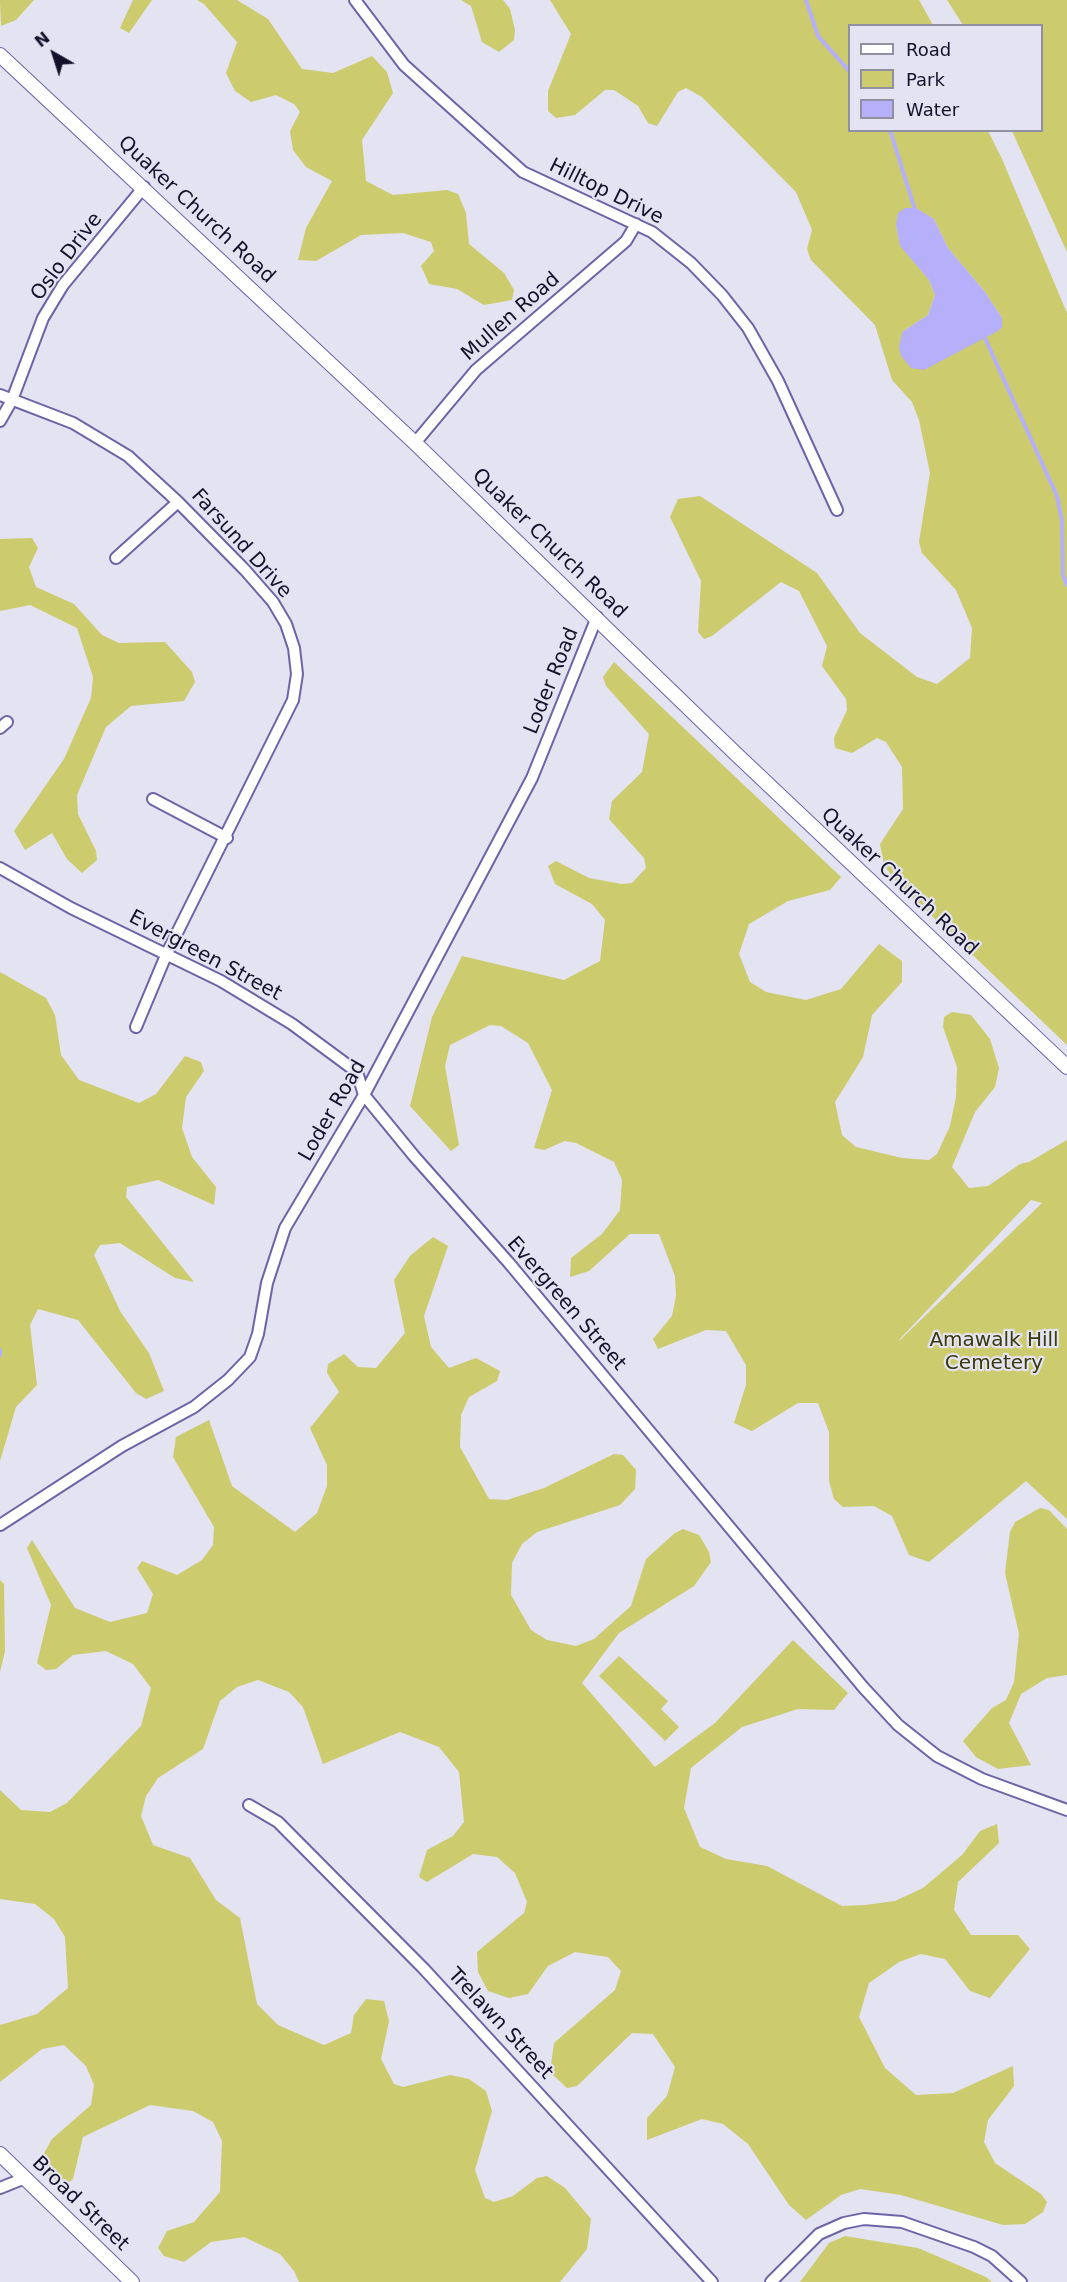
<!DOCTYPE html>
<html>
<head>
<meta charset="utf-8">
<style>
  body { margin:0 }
  #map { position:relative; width:1067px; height:2282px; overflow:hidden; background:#e3e3f2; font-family:"DejaVu Sans",sans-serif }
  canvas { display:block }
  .legend { position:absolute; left:848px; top:24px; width:195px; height:108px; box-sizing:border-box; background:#e3e3f2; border:2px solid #918fa2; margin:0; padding:8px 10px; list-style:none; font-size:18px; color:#15112b }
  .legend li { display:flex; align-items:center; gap:12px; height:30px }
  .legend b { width:30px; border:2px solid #918fa2 }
  .north { position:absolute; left:24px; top:24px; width:60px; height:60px; -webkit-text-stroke:4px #e3e3f2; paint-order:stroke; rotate:321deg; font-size:16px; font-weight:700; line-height:24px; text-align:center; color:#15112b }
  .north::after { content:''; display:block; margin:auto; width:21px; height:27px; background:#15112b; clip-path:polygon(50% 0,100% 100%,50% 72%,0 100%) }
</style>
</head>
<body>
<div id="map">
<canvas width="1067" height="2282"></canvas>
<ul class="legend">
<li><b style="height:8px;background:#fff"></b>Road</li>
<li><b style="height:16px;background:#cccb6d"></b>Park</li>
<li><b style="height:16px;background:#b6aff9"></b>Water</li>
</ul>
<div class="north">N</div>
</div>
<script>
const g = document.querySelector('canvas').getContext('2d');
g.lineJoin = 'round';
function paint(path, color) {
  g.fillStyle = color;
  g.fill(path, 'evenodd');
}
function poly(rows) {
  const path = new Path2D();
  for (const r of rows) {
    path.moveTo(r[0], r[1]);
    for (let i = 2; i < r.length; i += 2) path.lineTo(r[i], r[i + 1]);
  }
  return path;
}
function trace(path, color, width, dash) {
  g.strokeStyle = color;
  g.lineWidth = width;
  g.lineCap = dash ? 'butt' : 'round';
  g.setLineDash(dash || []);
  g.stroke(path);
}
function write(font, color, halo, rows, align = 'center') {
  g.font = font + ' "DejaVu Sans",sans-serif';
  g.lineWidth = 4.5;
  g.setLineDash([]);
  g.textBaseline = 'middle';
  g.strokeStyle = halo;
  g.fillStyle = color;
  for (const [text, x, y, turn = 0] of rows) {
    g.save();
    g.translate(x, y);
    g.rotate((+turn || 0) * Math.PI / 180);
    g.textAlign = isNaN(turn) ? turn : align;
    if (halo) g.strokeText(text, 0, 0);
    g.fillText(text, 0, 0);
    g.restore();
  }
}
paint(poly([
  [0,0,34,0,16,20,1,26],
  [133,0,152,0,129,33,120,28],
  [197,0,237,0,268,19,302,69,333,73,372,56,387,72,393,93,362,140,366,181,393,195,447,190,458,194,466,213,469,244,504,273,514,290,512,300,484,305,457,289,429,284,421,266,434,251,431,242,403,233,361,235,316,261,298,260,306,228,332,181,306,167,293,150,290,131,300,112,294,104,276,95,251,102,235,91,226,73,237,42,204,4],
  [461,0,503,0,510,9,515,30,514,40,499,52,482,42,471,6],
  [550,0,919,0,933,25,850,26,850,130,988,131,1002,159,1067,313,1067,1045,896,882,884,865,880,844,903,809,902,767,886,742,877,738,852,753,835,748,834,738,847,710,846,699,822,666,827,646,799,591,781,582,712,636,704,639,698,632,701,581,670,517,678,499,700,496,817,573,860,633,917,677,937,684,970,658,972,628,956,590,922,553,919,542,930,473,919,420,912,402,892,380,875,325,811,260,807,249,812,230,796,192,702,97,686,88,678,92,657,126,648,123,638,106,614,90,605,90,575,115,556,118,548,111,548,91,571,34],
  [934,219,948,248,985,292,1002,318,902,332,928,315,935,295,929,280,900,245,896,225],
  [947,0,1067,0,1067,252,1012,131,1042,130,1042,26,963,25],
  [32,538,38,548,29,567,36,587,74,604,102,635,119,643,165,642,192,672,195,682,184,701,131,706,106,727,77,795,78,814,96,851,97,860,82,873,67,859,52,833,25,850,14,831,64,759,91,698,93,677,77,628,30,605,0,611,0,539],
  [614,662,841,877,830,890,788,901,749,924,739,954,750,982,766,992,806,1000,841,989,879,944,902,961,902,982,872,1015,863,1057,835,1102,842,1135,856,1147,902,1158,929,1160,937,1154,950,1126,956,1097,957,1067,943,1027,944,1017,952,1012,971,1015,990,1039,999,1068,995,1087,975,1112,952,1167,969,1188,988,1186,1020,1164,1029,1162,1067,1140,1067,1519,1026,1481,929,1562,909,1555,892,1516,874,1506,843,1507,834,1499,829,1481,829,1432,818,1403,798,1403,752,1431,734,1423,746,1385,746,1365,726,1331,706,1330,658,1349,653,1339,672,1316,676,1296,675,1276,659,1234,630,1234,589,1271,570,1277,571,1258,602,1234,620,1210,622,1180,614,1162,576,1143,565,1141,544,1150,534,1148,552,1090,528,1043,501,1026,490,1025,450,1045,445,1066,459,1145,451,1151,410,1106,432,1017,462,956,564,980,600,961,605,920,592,904,555,884,548,866,556,861,589,878,622,884,632,883,646,868,644,858,609,819,612,801,642,772,649,734,606,686,603,677],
  [1031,1200,1042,1203,899,1341,899,1340],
  [0,972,46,998,55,1015,61,1055,79,1080,139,1103,156,1094,185,1056,201,1062,204,1071,186,1097,182,1128,192,1157,216,1187,214,1205,158,1180,127,1187,126,1197,194,1282,175,1278,120,1243,100,1245,94,1255,120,1311,149,1353,164,1391,146,1399,136,1393,78,1320,38,1309,30,1325,37,1385,16,1407,0,1461],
  [433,1237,448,1246,424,1316,431,1347,449,1368,476,1358,500,1371,497,1381,469,1397,461,1415,460,1447,489,1499,507,1500,544,1488,614,1454,623,1455,636,1470,635,1489,620,1505,537,1532,522,1544,512,1563,511,1595,531,1630,547,1640,576,1646,594,1639,631,1606,646,1559,675,1533,683,1529,699,1535,709,1552,711,1562,694,1586,619,1633,582,1683,655,1767,715,1723,793,1640,848,1693,834,1710,798,1709,742,1727,691,1768,684,1808,700,1847,726,1859,767,1866,842,1906,865,1905,895,1901,923,1888,962,1855,980,1831,997,1824,999,1843,958,1882,954,1910,971,1935,1018,1935,1030,1949,990,1998,970,1991,945,1959,921,1954,899,1962,869,1983,859,2017,885,2068,916,2095,953,2093,1013,2066,1014,2086,988,2120,984,2142,995,2163,1041,2194,1047,2202,1043,2212,1025,2224,1003,2225,901,2195,860,2189,841,2195,806,2220,789,2205,748,2144,723,2124,702,2119,647,2140,647,2118,667,2096,675,2067,653,2034,632,2033,577,2086,567,2088,550,2072,554,2043,615,1990,621,1971,608,1957,575,1952,548,1966,528,1994,509,1998,488,1991,478,1972,477,1952,524,1913,527,1902,515,1873,497,1857,473,1854,427,1882,419,1877,427,1850,453,1836,464,1822,459,1772,439,1747,400,1732,323,1764,303,1707,289,1692,258,1680,237,1687,220,1701,203,1749,158,1778,146,1796,141,1816,153,1845,190,1858,216,1900,240,1918,257,2004,278,2025,324,2045,351,2033,354,2015,366,1999,384,2001,389,2021,381,2059,394,2084,403,2087,450,2075,469,2079,486,2091,492,2111,475,2170,485,2198,494,2202,513,2196,537,2178,547,2176,565,2188,591,2219,587,2249,560,2282,299,2282,294,2271,280,2254,244,2237,211,2242,184,2262,164,2256,158,2248,167,2231,194,2222,220,2192,222,2141,213,2122,193,2111,150,2105,83,2137,73,2179,66,2185,48,2175,43,2155,52,2139,91,2105,94,2085,86,2066,64,2045,42,2049,0,2082,0,2025,37,2014,68,1988,65,1937,54,1919,35,1904,0,1899,0,1790,21,1810,50,1812,67,1803,141,1726,151,1688,133,1664,106,1651,73,1655,56,1669,46,1670,37,1663,51,1605,27,1548,32,1540,75,1608,110,1622,147,1613,153,1594,137,1568,142,1561,177,1575,202,1560,213,1545,214,1527,173,1457,176,1437,209,1420,232,1486,295,1532,317,1513,327,1486,327,1465,310,1428,339,1392,327,1373,328,1364,344,1354,358,1367,376,1368,405,1333,394,1280,410,1256],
  [1040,1508,1049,1510,1067,1529,1067,1675,1047,1678,1021,1694,1009,1723,1031,1765,998,1769,976,1757,963,1741,992,1708,1006,1700,1014,1682,1019,1634,1005,1573,1010,1532,1015,1522],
  [0,1580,4,1584,5,1651,0,1672],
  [619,1656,668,1701,661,1709,679,1727,665,1741,599,1676],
  [845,2236,918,2248,986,2277,992,2282,800,2282,829,2243]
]), '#cccb6d');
paint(poly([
  [905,208,916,208,934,219,948,248,985,292,1002,318,1002,327,998,331,924,370,911,368,901,356,899,347,902,332,928,315,935,295,929,280,900,246,896,225,898,213]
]), '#b6aff9');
trace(poly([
  [806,0,818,36,850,72],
  [890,130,916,213],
  [983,334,1057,496,1062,521,1063,575,1067,585],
  [0,1350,0,1355]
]), '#b6aff9', 4);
const minor = poly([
  [355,0,404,65,523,172,652,232,691,263,722,295,748,328,778,381,837,510],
  [0,395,73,423,128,456,178,502,245,570,273,602,286,624,294,648,297,674,293,700,167,953,136,1027],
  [0,421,12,400,43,318,63,285,144,187],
  [415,443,476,370,626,241,636,224],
  [116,558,178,502],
  [0,728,7,722],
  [153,799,227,838],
  [0,868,71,908,221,981,292,1024,357,1072,364,1095,414,1156,509,1263,863,1687,898,1725,937,1756,982,1779,1067,1810],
  [0,1525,122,1446,194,1407,228,1380,250,1357,258,1334,267,1283,285,1228,364,1095,532,778,597,617],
  [249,1805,278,1822,424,1969,712,2282],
  [0,2188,25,2178],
  [771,2282,819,2234,844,2223,864,2219,902,2222,974,2247,992,2256,1021,2282]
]);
const tertiary = poly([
  [0,55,415,443,736,754,1067,1067],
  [0,2154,132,2282]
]);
trace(minor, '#6d64a8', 14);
trace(tertiary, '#6d64a8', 16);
trace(minor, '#fff', 10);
trace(tertiary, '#fff', 14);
write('20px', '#15112b', '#e3e3f2', [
  ["Hilltop Drive",606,192,26],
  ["Quaker Church Road",196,210,43],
  ["Oslo Drive",67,257,-53],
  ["Mullen Road",511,317,-41],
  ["Farsund Drive",241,544,48],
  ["Quaker Church Road",549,544,44],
  ["Loder Road",552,681,-68],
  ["Quaker Church Road",899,882,43],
  ["Evergreen Street",205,956,28],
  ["Loder Road",333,1111,-60],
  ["Evergreen Street",566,1304,49],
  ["Trelawn Street",500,2024,47],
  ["Broad Street",80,2204,44]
]);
write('20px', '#3a3a0b', '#e3e3f2', [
  ["Amawalk Hill",994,1341],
  ["Cemetery",994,1364]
]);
</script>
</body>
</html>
